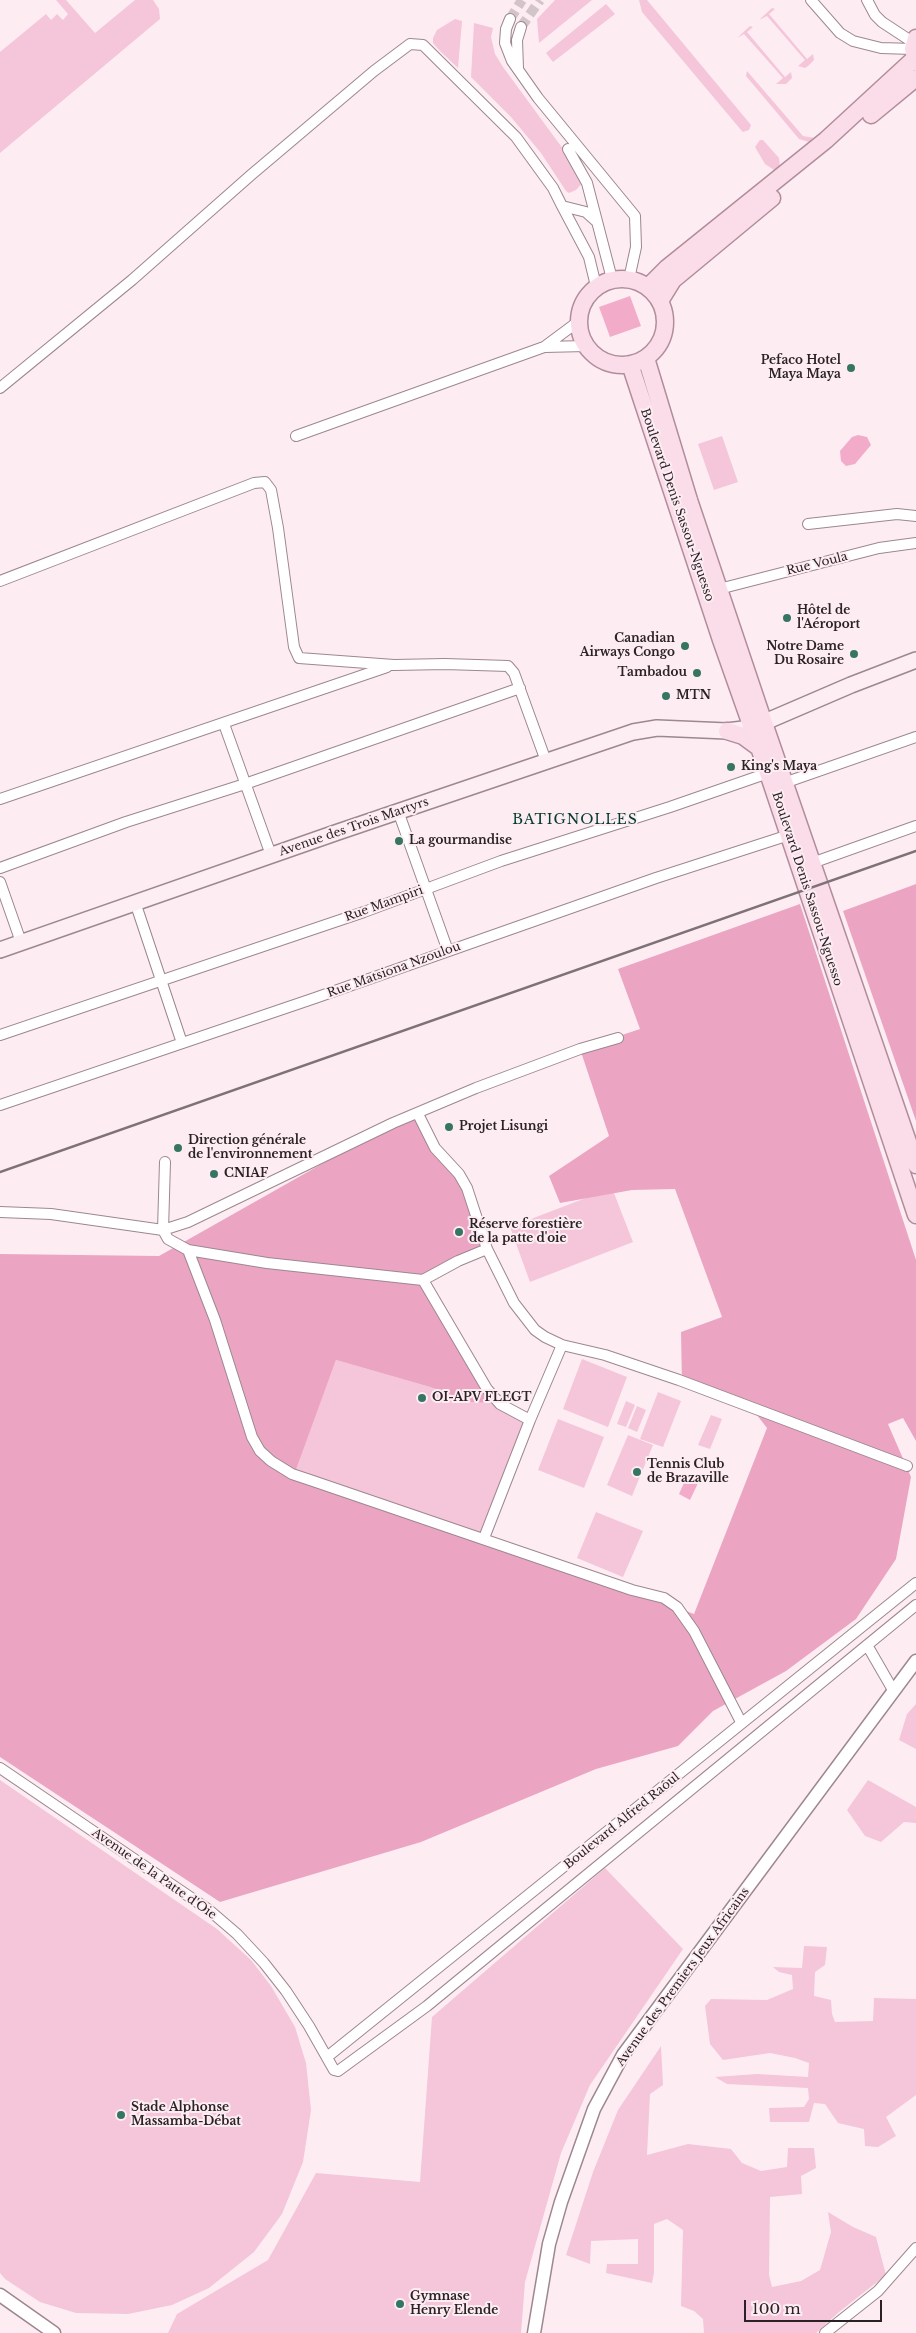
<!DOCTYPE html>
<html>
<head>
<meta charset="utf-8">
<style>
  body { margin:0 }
  #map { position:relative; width:916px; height:2333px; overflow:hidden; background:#fdedf3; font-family:"Libre Baskerville",serif }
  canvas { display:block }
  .scale { position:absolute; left:744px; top:2300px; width:138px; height:22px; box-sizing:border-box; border:2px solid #2b2225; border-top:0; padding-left:6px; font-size:15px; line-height:18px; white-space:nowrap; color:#2b2225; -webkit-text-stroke:4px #fdedf3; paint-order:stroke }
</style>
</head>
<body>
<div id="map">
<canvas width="916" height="2333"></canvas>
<div class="scale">100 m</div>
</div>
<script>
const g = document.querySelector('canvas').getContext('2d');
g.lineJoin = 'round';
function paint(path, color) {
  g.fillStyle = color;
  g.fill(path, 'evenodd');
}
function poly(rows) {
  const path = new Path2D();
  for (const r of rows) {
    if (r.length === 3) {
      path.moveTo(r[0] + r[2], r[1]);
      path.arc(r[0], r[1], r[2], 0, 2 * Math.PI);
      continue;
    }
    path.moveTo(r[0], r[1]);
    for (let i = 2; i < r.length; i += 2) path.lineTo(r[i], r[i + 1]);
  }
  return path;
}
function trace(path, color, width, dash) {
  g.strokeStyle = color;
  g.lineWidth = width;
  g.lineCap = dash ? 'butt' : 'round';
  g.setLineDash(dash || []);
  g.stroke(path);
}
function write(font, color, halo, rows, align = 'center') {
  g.font = font + ' "Libre Baskerville",serif';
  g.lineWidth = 4;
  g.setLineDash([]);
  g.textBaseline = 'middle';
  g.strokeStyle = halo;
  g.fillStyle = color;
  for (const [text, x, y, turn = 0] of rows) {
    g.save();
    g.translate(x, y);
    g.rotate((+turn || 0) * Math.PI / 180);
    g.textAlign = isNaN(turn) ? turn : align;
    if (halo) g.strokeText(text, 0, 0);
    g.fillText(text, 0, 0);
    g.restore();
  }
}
paint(poly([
  [56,0,66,0,95,33,135,0,153,0,159,9,160,19,0,153,0,52,46,14,51,20,57,14,63,20,68,14],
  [555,0,592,0,539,43,537,19],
  [639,0,647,0,751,125,749,130,743,132,741,130,642,12],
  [606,4,615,14,553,62,546,53],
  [772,8,775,9,769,14,807,59,813,54,814,60,808,66,805,68,798,66,805,60,767,16,759,20],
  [455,19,462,21,458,68,439,50,433,43,433,38,437,30],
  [474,23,493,28,491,37,495,54,503,67,577,168,584,181,576,190,569,193,566,191,541,153,511,117,471,77],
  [750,26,753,27,747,32,785,77,791,72,792,78,786,84,776,84,783,78,744,34,737,38],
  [747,71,803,136,815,138,809,142,799,139,746,76],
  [760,140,763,140,779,158,780,166,774,170,765,164,755,147],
  [722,436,738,482,714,490,698,444],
  [612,1188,633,1242,530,1282,510,1227],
  [582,1359,627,1377,608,1427,563,1409],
  [336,1360,430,1387,471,1402,500,1404,530,1420,484,1538,294,1472],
  [658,1392,681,1401,663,1447,640,1439],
  [626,1401,635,1405,626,1427,617,1424],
  [637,1406,646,1410,637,1432,628,1428],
  [711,1415,722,1419,710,1449,698,1445],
  [558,1419,604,1437,584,1488,538,1470],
  [628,1435,653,1445,632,1496,607,1485],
  [596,1512,643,1531,623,1577,577,1558],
  [916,1704,916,1749,899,1740,907,1714],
  [0,1780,217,1929,251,1960,271,1986,295,2027,306,2063,311,2110,303,2162,282,2214,254,2252,209,2288,172,2305,128,2314,76,2313,40,2302,5,2279,0,2273],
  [868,1780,916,1807,916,1823,904,1822,881,1842,865,1836,847,1810],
  [605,1868,683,1949,590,2085,561,2153,525,2282,521,2333,168,2333,177,2314,268,2260,316,2173,420,2182,432,2017],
  [804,1946,827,1947,825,1965,815,1972,814,1996,831,2000,832,2014,835,2022,873,2021,874,1998,916,1999,916,2095,886,2117,896,2136,878,2147,865,2146,864,2129,838,2123,825,2104,814,2103,809,2122,770,2122,769,2108,804,2107,809,2099,808,2088,727,2084,715,2077,757,2074,808,2077,809,2063,795,2058,770,2053,723,2060,710,2044,705,2006,711,1999,767,2000,793,1989,792,1975,779,1972,773,1967,802,1968],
  [661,2046,663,2085,650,2094,647,2155,688,2144,731,2149,742,2163,761,2171,787,2167,788,2148,814,2148,816,2168,801,2176,802,2194,770,2197,769,2275,772,2287,801,2281,820,2270,831,2232,828,2212,853,2227,876,2237,886,2275,839,2312,816,2333,704,2333,703,2319,694,2311,681,2306,683,2230,667,2219,654,2224,654,2272,652,2283,606,2273,607,2264,638,2264,638,2239,591,2241,590,2264,566,2255,593,2172,618,2110]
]), '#f5c5d9');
paint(poly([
  [916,884,916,1121,843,911],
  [800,904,916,1260,916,1441,903,1418,888,1424,911,1477,896,1559,856,1619,786,1671,713,1711,678,1746,596,1769,421,1842,220,1902,0,1757,0,1254,159,1256,396,1122,418,1114,458,1174,487,1249,424,1279,500,1404,471,1402,430,1387,336,1360,295,1472,495,1541,694,1614,767,1428,753,1410,682,1384,681,1332,722,1317,675,1189,632,1190,560,1203,549,1176,609,1136,580,1049,640,1029,618,969]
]), '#eba5c3');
paint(poly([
  [630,296,641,326,610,337,599,307],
  [858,435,867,437,871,445,855,464,846,466,841,461,840,451,852,437],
  [688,1474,700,1479,690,1500,679,1494]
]), '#f2acca');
trace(poly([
  [510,19,522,0],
  [521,27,540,0]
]), '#d3c4ca', 10, [10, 5]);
const minor = poly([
  [811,0,840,33,853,41,881,48,913,49],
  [867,0,875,15,882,22,914,43],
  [510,19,506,29,505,43,512,61,538,98,635,216,636,247,629,279],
  [518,68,517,40,521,27],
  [568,149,587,183,612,279],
  [562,206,586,212,596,221],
  [544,347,586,346],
  [0,388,132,280,251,175,374,71,410,44,423,45,516,137,553,188,562,206,589,257,596,286],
  [296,436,544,347,579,321],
  [808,524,897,514,916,516],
  [0,581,254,483,265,482,271,490,278,528,294,647,299,658,394,665,445,664,508,666,514,673,546,761],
  [719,589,879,548,916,543],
  [224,724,271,855],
  [784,783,916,737],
  [0,799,387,667],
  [398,811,448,951],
  [812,863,916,826],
  [0,868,126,822,245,784,520,688],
  [0,882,21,942],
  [135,902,182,1043],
  [0,1035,364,912,501,861,670,807,768,773],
  [0,1105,315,998,656,878,789,835],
  [418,1114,435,1148,459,1174,467,1188,487,1249,514,1303,535,1330,545,1337,562,1345,605,1355,679,1380,907,1466],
  [165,1162,163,1230,168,1239,188,1250,267,1263,423,1280,458,1261,487,1249],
  [0,1212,51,1214,163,1230,188,1222,393,1123,476,1088,580,1049,618,1038],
  [188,1250,215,1320,252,1437,260,1451,271,1461,292,1474,313,1481,632,1590,664,1598,677,1607,694,1631,741,1722],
  [423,1280,487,1389,500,1404,530,1420,562,1345],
  [484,1538,530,1420],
  [867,1645,893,1690],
  [0,1768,209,1910,237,1934,264,1963,286,1991,309,2026,334,2070,338,2071,427,2006,916,1605],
  [327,2057,916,1583],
  [825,2333,878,2291,916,2248]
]);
const tertiary = poly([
  [0,2295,54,2333],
  [534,2333,549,2244,561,2202,594,2109,623,2055,916,1661]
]);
const secondary = poly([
  [0,950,338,832,633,732,657,728,727,731,751,728,851,685,916,660]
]);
const primary = poly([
  [916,38,913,49,916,62],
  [871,115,916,78],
  [622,322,43],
  [648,287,667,268,826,140,914,59],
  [660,301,673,280,772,198],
  [646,358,689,500,764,723,916,1165],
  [630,364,721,640,768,773,916,1215],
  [727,731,743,736,758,747]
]);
trace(minor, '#9d8790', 12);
trace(tertiary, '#9d8790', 15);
trace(secondary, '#9d8790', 18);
trace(primary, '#b18d9b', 19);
trace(minor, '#fff', 10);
trace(tertiary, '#fff', 12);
trace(secondary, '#fdeef4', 15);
trace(primary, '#fbdde9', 16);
trace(poly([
  [0,1172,916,851]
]), '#7e7276', 2.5);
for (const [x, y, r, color] of [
  [851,368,5,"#377563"],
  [787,618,5,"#377563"],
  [685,646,5,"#377563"],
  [854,654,5,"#377563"],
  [697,673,5,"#377563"],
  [666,696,5,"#377563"],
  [731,767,5,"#377563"],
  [399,841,5,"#377563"],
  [449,1127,5,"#377563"],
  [178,1148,5,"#377563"],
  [214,1174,5,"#377563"],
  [459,1232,5,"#377563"],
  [422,1398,5,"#377563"],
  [637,1472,5,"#377563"],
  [121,2115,5,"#377563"],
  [400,2304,5,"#377563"]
]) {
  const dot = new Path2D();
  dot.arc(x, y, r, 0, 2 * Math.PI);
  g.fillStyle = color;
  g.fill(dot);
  trace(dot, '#fdedf3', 2);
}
write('bold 12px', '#2b2225', '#fdedf3', [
  ["Pefaco Hotel",841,361,"right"],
  ["Maya Maya",841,375,"right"],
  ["Hôtel de",797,611],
  ["l'Aéroport",797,625],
  ["Canadian",675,639,"right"],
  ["Airways Congo",675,653,"right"],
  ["Notre Dame",844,647,"right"],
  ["Du Rosaire",844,661,"right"],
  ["Tambadou",687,673,"right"],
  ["MTN",676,696],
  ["King's Maya",741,767],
  ["La gourmandise",409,841],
  ["Projet Lisungi",459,1127],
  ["Direction générale",188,1141],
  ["de l'environnement",188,1155],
  ["CNIAF",224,1174],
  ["Réserve forestière",469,1225],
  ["de la patte d'oie",469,1239],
  ["OI-APV FLEGT",432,1398],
  ["Tennis Club",647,1465],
  ["de Brazaville",647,1479],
  ["Stade Alphonse",131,2108],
  ["Massamba-Débat",131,2122],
  ["Gymnase",410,2297],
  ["Henry Elende",410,2311]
], 'left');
write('12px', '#2b2225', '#fdedf3', [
  ["Boulevard Denis Sassou-Nguesso",677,505,71],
  ["Rue Voula",817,564,-14],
  ["Avenue des Trois Martyrs",354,827,-19],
  ["Boulevard Denis Sassou-Nguesso",807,889,72],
  ["Rue Mampiri",384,904,-20],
  ["Rue Matsiona Nzoulou",394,970,-20],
  ["Boulevard Alfred Raôul",622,1821,-39],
  ["Avenue de la Patte d'Oie",154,1874,35],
  ["Avenue des Premiers Jeux Africains",683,1977,-54]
]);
g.letterSpacing = '1px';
write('14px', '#033c2f', '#fdedf3', [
  ["BATIGNOLLES",575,820]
]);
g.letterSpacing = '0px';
</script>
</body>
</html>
